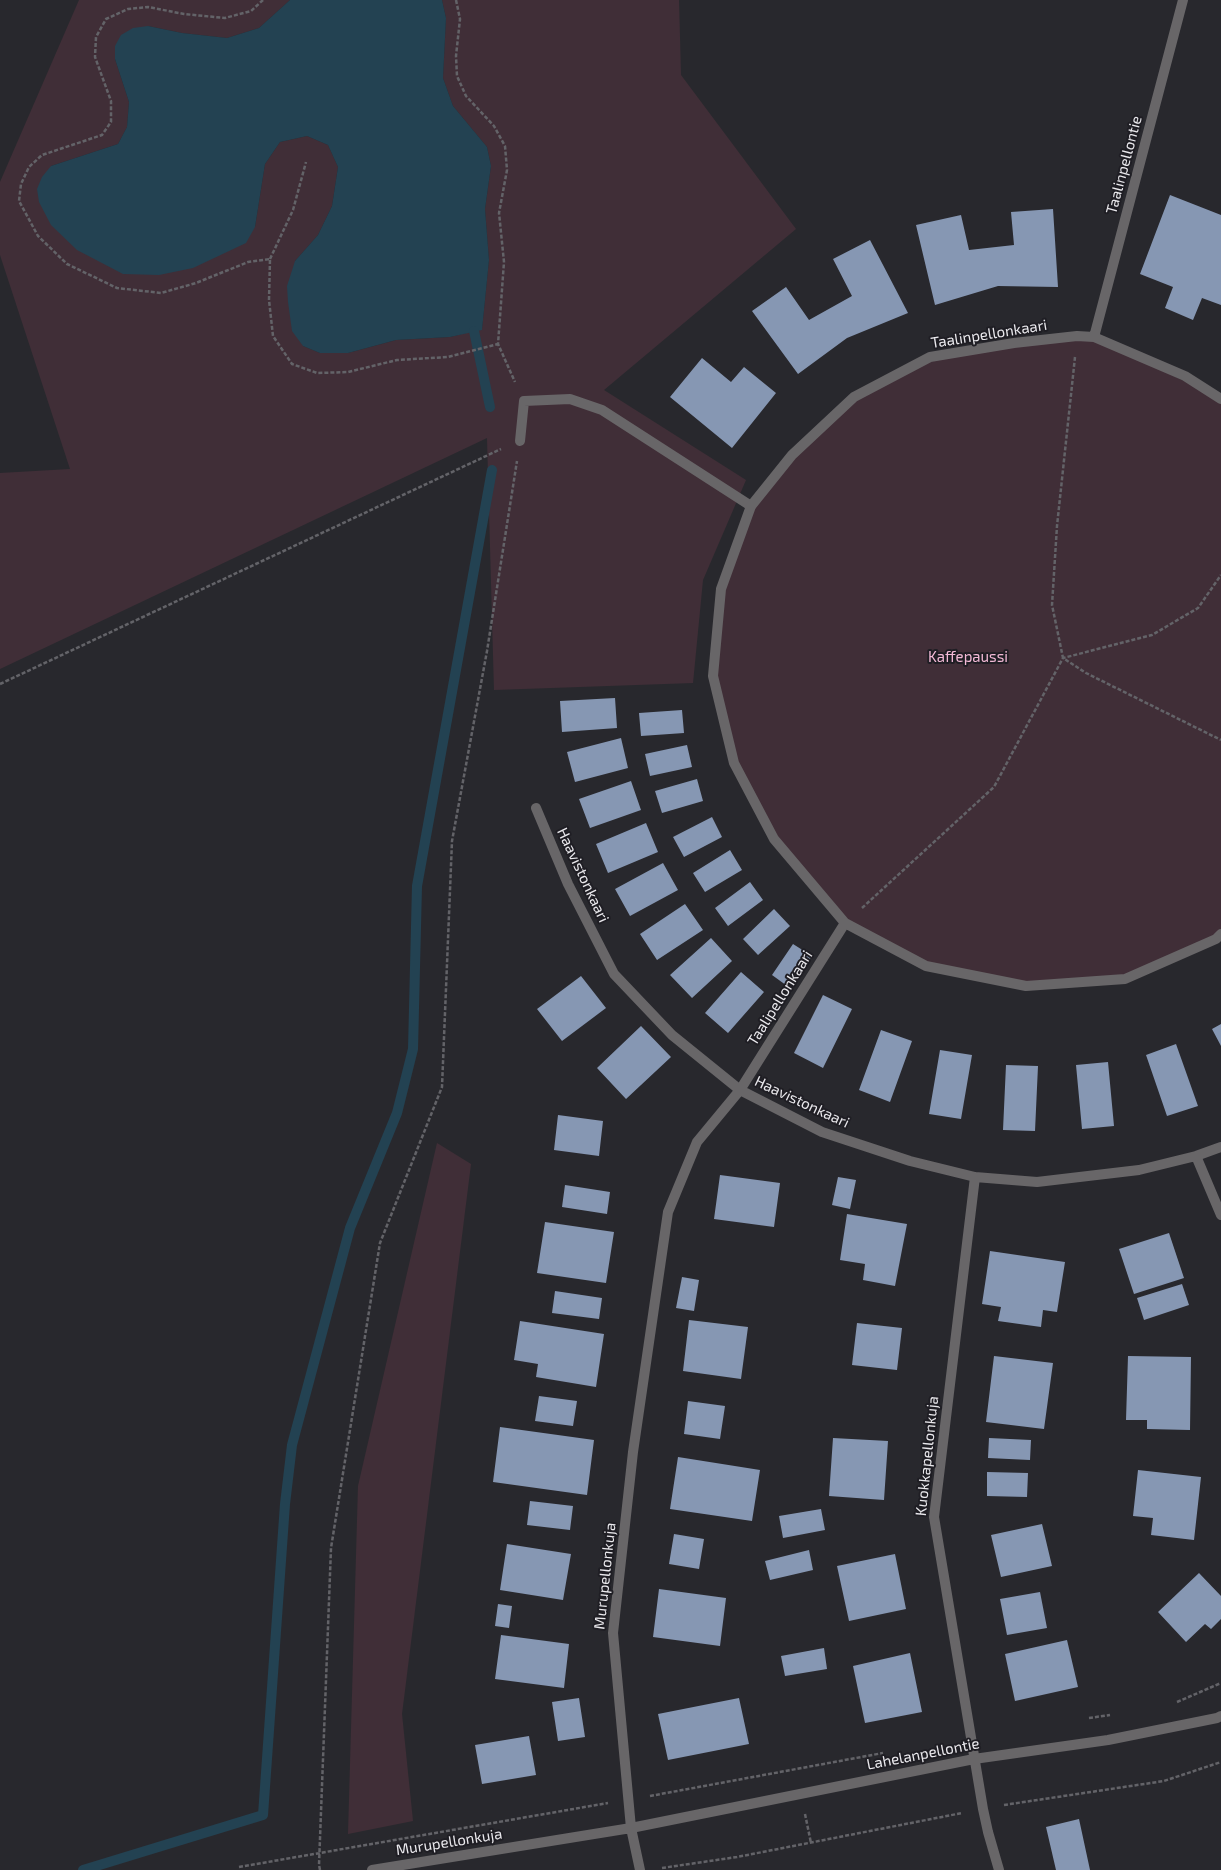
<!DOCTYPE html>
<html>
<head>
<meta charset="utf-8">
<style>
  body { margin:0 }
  canvas { display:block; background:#28282d }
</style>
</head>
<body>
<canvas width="1221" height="1870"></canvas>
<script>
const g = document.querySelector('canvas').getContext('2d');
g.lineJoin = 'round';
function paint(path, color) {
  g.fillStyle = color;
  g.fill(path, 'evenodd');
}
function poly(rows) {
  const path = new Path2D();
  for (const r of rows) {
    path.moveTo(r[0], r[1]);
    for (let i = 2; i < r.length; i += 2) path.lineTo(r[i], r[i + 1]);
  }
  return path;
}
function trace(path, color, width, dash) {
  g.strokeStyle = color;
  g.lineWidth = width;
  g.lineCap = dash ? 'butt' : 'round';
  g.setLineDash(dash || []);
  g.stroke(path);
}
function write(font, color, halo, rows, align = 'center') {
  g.font = font + ' "Exo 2",sans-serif';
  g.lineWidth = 4;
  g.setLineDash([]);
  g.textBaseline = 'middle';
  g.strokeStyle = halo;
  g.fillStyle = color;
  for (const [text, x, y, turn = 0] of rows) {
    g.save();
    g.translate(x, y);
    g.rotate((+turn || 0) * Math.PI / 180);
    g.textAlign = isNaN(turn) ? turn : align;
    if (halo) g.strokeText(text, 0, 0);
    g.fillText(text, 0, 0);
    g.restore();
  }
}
paint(poly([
  [79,0,290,0,259,28,227,38,182,33,148,26,115,59,129,102,127,127,118,144,51,166,255,227,265,164,280,142,307,136,328,145,338,167,332,206,318,235,295,261,303,346,320,353,348,353,396,340,450,337,482,329,489,260,485,209,491,166,487,147,453,106,443,78,446,18,442,0,679,0,681,75,796,229,604,390,746,480,703,580,693,683,494,690,487,438,0,669,0,473,70,469,0,255,0,182],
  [1094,337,1221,399,1221,934,1125,979,1026,986,926,966,845,923,774,839,734,763,713,676,721,589,751,506,792,455,854,397,930,357],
  [437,1143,471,1164,402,1714,413,1821,348,1834,358,1486]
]), '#402e37');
paint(poly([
  [290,0,442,0,446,18,443,78,453,106,487,147,491,166,485,209,489,260,482,330,450,337,396,340,348,353,320,353,303,346,292,331,288,302,287,286,295,261,318,235,332,206,338,167,328,145,307,136,280,142,265,164,255,227,246,243,193,268,159,275,123,274,77,250,51,225,39,202,37,189,42,177,51,166,118,144,127,127,129,102,115,59,115,46,121,35,133,28,148,26,182,33,227,38,259,28]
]), '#234252');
trace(poly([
  [474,331,490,407],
  [83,1870,263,1815,285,1504,292,1445,350,1228,397,1113,413,1049,417,886,492,470]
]), '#234252', 10);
paint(poly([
  [1170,195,1221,215,1221,305,1202,298,1193,320,1165,308,1173,287,1140,274],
  [1053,209,1058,287,998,286,935,305,916,225,961,215,969,250,1014,245,1011,212],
  [870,240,908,313,847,338,798,374,752,311,786,287,809,320,852,296,833,259],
  [702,358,731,382,744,367,776,393,732,448,670,397],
  [615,698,617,728,562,732,560,701],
  [682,710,684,733,641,736,639,713],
  [621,738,628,768,575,782,567,752],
  [687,745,692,767,650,776,645,754],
  [697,779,703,801,662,813,655,791],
  [631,781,641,810,590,828,579,799],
  [712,817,722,837,684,857,673,837],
  [646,823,658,852,608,873,596,844],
  [730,850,742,870,705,892,693,873],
  [663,863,678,890,630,916,615,889],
  [750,882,763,900,728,926,715,908],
  [685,904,703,930,657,960,640,934],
  [774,909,790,926,758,955,743,939],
  [711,938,732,961,692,998,670,975],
  [793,944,812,956,790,988,772,975],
  [741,972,764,992,728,1033,705,1013],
  [581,976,606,1008,562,1041,537,1009],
  [823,995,852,1009,823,1068,794,1053],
  [1221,1024,1221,1046,1212,1029],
  [641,1026,671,1057,626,1099,597,1068],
  [881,1030,912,1041,890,1102,859,1090],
  [1176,1044,1198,1106,1167,1116,1146,1055],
  [940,1050,972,1055,961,1119,929,1114],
  [1108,1062,1114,1126,1082,1129,1076,1065],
  [1006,1065,1038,1066,1035,1131,1003,1130],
  [558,1115,603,1121,599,1156,554,1150],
  [720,1175,780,1183,774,1227,714,1219],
  [838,1177,856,1180,850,1209,832,1205],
  [565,1185,610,1192,607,1214,562,1207],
  [847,1214,907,1224,895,1286,863,1280,865,1264,840,1260],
  [545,1222,614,1232,606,1283,537,1273],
  [1169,1233,1184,1278,1134,1294,1119,1249],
  [990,1251,1065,1262,1057,1312,1043,1310,1041,1327,998,1321,1001,1307,982,1304],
  [682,1277,699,1280,694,1311,676,1308],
  [1182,1284,1189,1305,1144,1320,1137,1298],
  [555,1291,602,1298,599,1319,552,1313],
  [689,1320,748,1327,741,1379,683,1371],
  [520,1321,604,1334,596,1387,536,1377,538,1364,514,1360],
  [857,1323,902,1328,897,1370,852,1365],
  [994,1356,1053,1363,1044,1429,986,1422],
  [1128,1356,1191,1357,1190,1430,1147,1429,1147,1420,1126,1420],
  [539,1396,577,1401,573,1426,535,1421],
  [688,1401,725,1406,720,1439,684,1434],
  [500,1427,594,1440,587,1495,493,1482],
  [833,1438,888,1441,884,1500,829,1496],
  [989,1438,1031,1440,1030,1460,988,1458],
  [678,1457,760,1470,752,1521,670,1509],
  [1138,1470,1201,1477,1194,1540,1151,1535,1153,1518,1133,1516],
  [987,1472,1028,1473,1027,1497,987,1496],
  [530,1501,573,1506,570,1530,527,1525],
  [821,1509,825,1530,783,1538,779,1516],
  [1042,1524,1052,1566,1001,1577,991,1535],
  [674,1534,704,1539,699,1569,669,1564],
  [507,1544,571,1554,563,1600,500,1590],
  [809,1550,813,1570,770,1580,765,1561],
  [895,1554,906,1609,849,1621,837,1566],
  [1199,1573,1221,1596,1221,1619,1211,1629,1205,1624,1186,1642,1158,1612],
  [659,1589,726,1598,720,1646,653,1637],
  [1040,1592,1047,1628,1007,1635,1000,1599],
  [498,1604,512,1606,509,1628,495,1626],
  [501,1635,569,1644,564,1688,495,1679],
  [1067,1640,1078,1687,1015,1701,1005,1654],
  [824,1648,827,1669,785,1676,781,1656],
  [910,1653,922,1712,865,1723,853,1666],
  [579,1698,585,1737,558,1741,552,1702],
  [739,1698,749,1744,668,1760,658,1714],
  [529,1736,536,1775,482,1784,475,1745],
  [1079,1819,1090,1870,1056,1870,1046,1827]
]), '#8697b3');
trace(poly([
  [263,0,251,11,225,18,184,14,148,7,128,9,106,19,96,37,95,57,111,101,111,122,102,135,42,155,29,167,21,184,19,201,38,236,67,264,117,288,161,293,196,283,248,262,270,259,269,300,273,336,292,364,317,373,348,372,397,360,448,357,498,344],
  [456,0,460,19,456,56,457,76,466,96,494,126,505,146,507,170,499,213,504,262,498,344,515,382],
  [270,259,293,210,306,162],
  [1075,357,1057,526,1052,605,1063,658,1086,673,1221,740],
  [0,684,501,449],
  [862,908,994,787,1063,658,1152,635,1198,608,1221,575],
  [1177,1702,1221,1683],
  [1089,1718,1110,1715],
  [650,1796,883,1753],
  [1004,1805,1164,1781,1221,1762],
  [805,1814,811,1843],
  [239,1867,608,1803],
  [662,1868,737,1857,962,1813],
  [320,1870,319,1865,331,1548,380,1243,442,1087,452,841,487,651,517,461]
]), '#636368', 2.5, [4, 2]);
trace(poly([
  [520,441,524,401,570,399,602,410,751,506]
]), '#686668', 10);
trace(poly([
  [1094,337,1183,0],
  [1221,399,1185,376,1094,337,1077,336,1014,343,930,357,854,397,792,455,751,506,721,589,713,676,734,763,774,839,845,923,926,966,1026,986,1125,979,1216,939,1221,934],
  [536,808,568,884,614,974,672,1035,740,1090,822,1132,910,1161,975,1177,1037,1182,1139,1170,1196,1156,1221,1147],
  [1196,1156,1221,1215],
  [975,1177,934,1517,983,1809,988,1832,999,1870],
  [372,1870,631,1828,613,1633,633,1452,668,1212,697,1142,740,1090,845,923],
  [640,1870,631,1828,974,1759,1108,1740,1217,1718,1221,1716]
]), '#686668', 10);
write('15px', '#eae9ed', '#1f1e24', [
  ["Taalinpellontie",1124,165,-75],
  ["Taalinpellonkaari",989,334,-9],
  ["Haavistonkaari",583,875,65],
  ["Taalipellonkaari",780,998,-58],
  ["Haavistonkaari",802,1102,25],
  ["Kuokkapellonkuja",927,1456,-84],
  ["Murupellonkuja",605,1576,-84],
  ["Lahelanpellontie",923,1754,-11],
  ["Murupellonkuja",449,1842,-9]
]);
write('15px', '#f3b9d6', '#1f1e24', [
  ["Kaffepaussi",968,657]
]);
</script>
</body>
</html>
